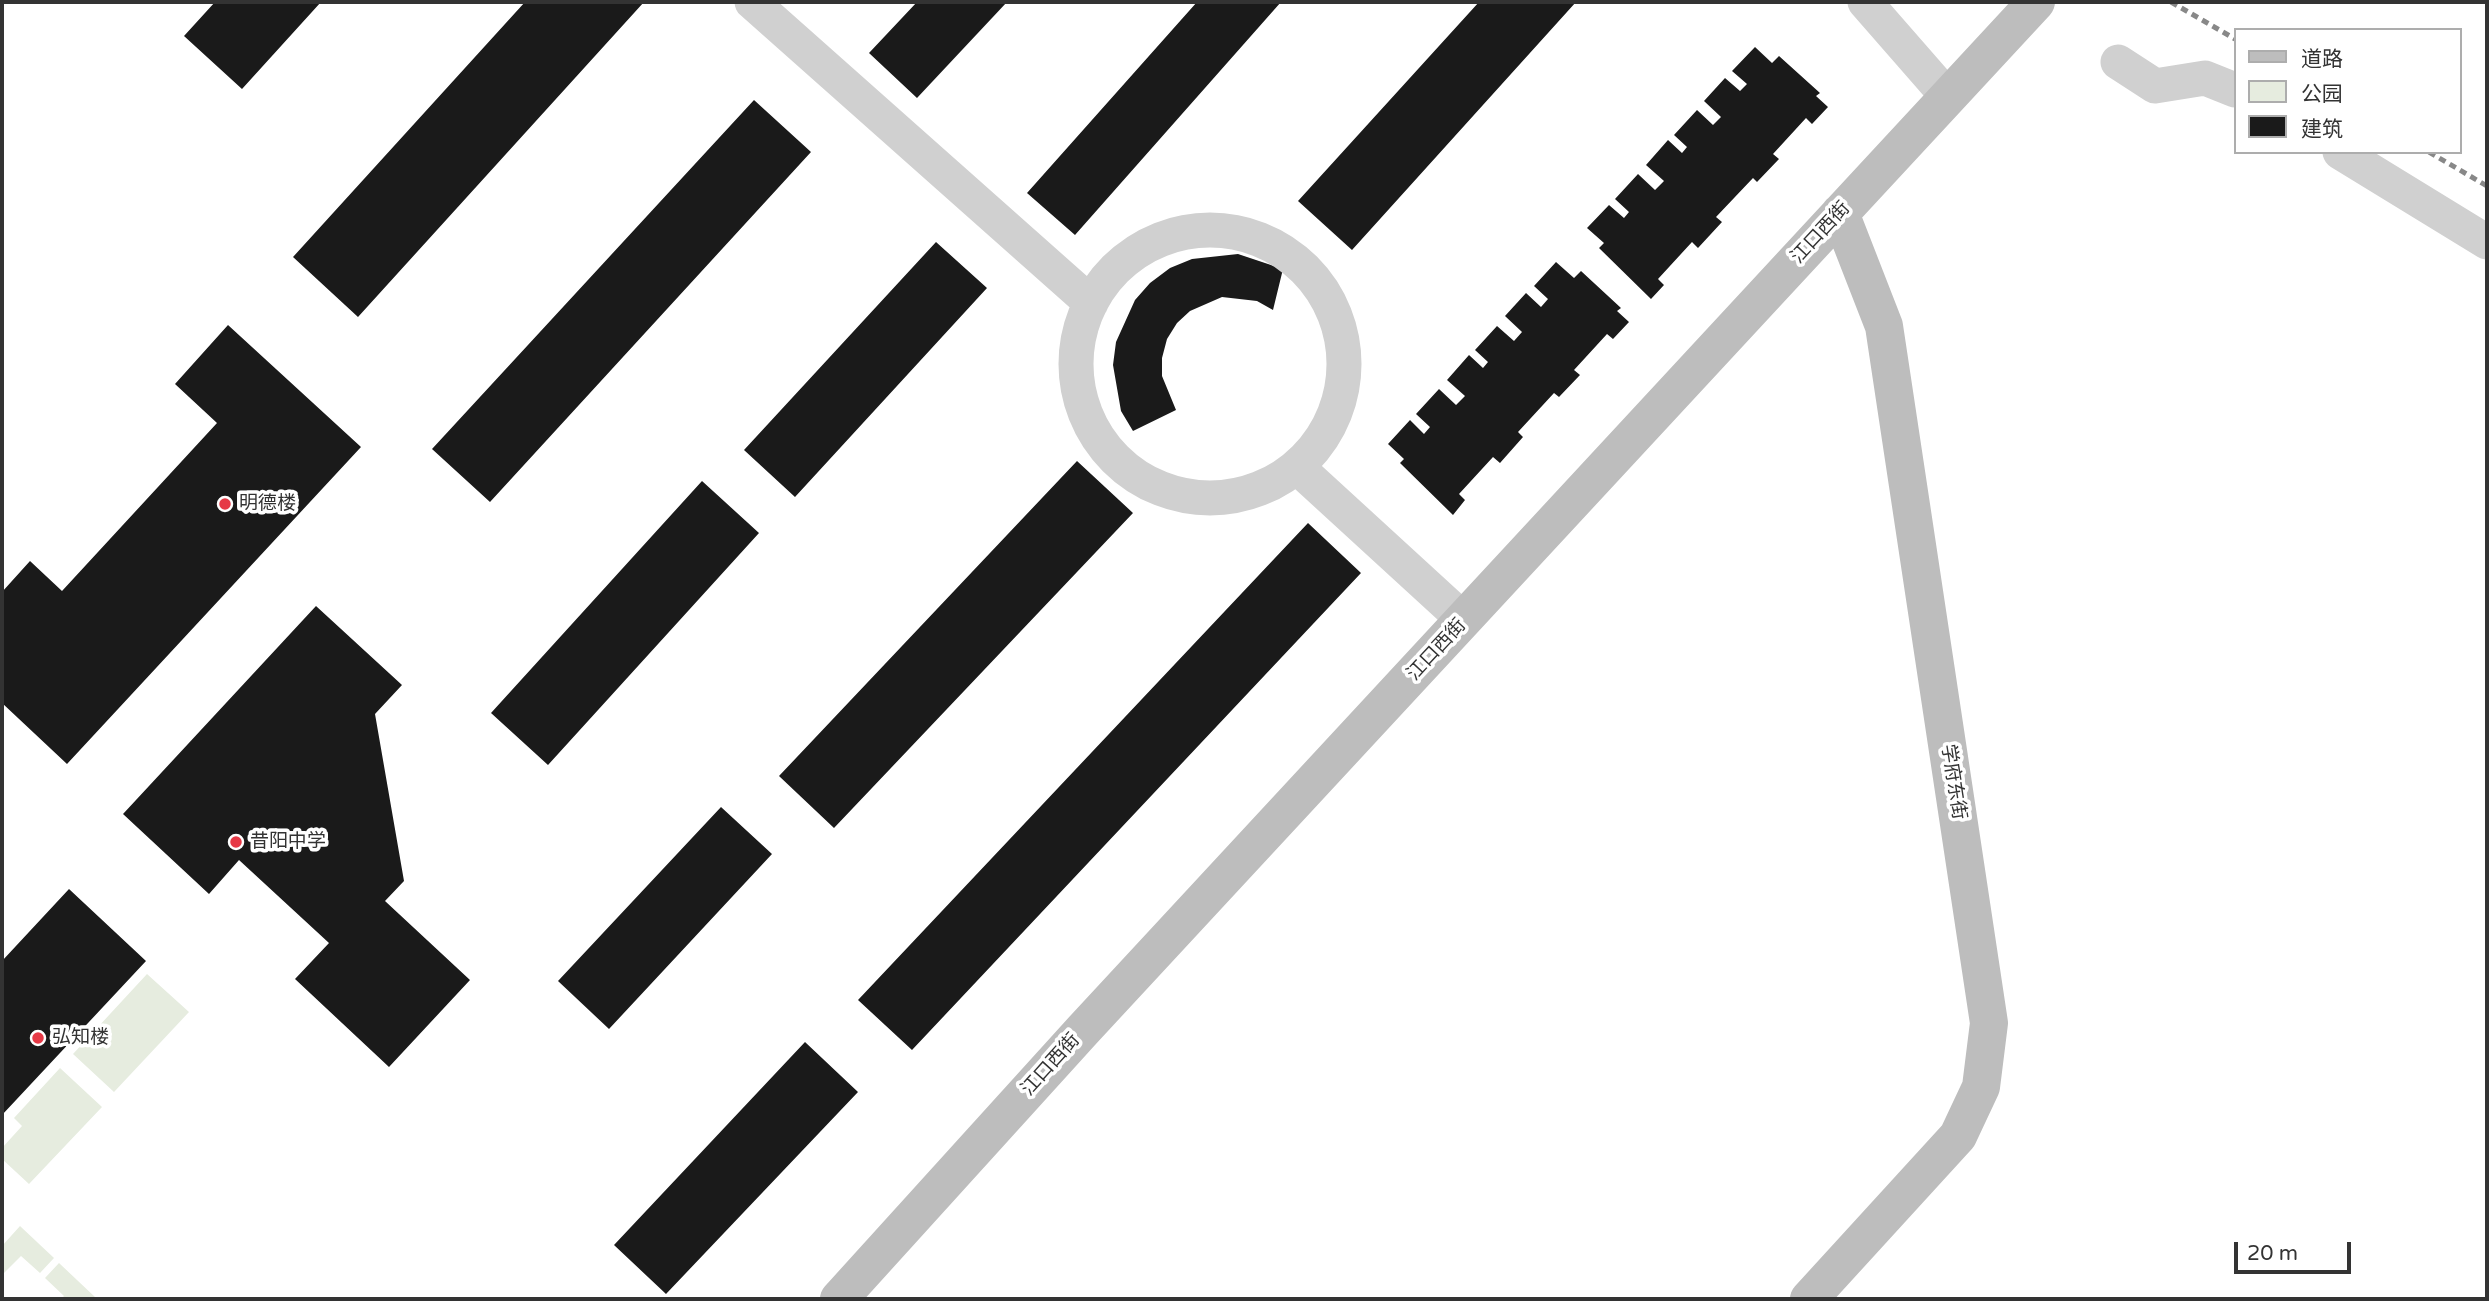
<!DOCTYPE html>
<html>
<head>
<meta charset="utf-8">
<style>
  body { margin:0 }
  #map { position:relative; width:2489px; height:1301px; overflow:hidden; background:#fff; font-family:"Varela Round","Noto Sans SC",sans-serif }
  canvas { display:block }
  .frame { position:absolute; inset:0; border:4px solid #333; pointer-events:none }
  .legend { position:absolute; left:2234px; top:28px; width:228px; height:126px; box-sizing:border-box; background:#fff; border:2px solid #adadad; margin:0; padding:9px 12px; list-style:none; font-size:21px; color:#333 }
  .legend li { display:flex; align-items:center; gap:14px; height:35px }
  .legend b { width:35px; border:2px solid #adadad }
  .scale { position:absolute; left:2234px; top:1242px; width:117px; height:32px; box-sizing:border-box; border:4px solid #333; border-top:0; padding-left:9px; font-size:21px; line-height:24px; white-space:nowrap; color:#333; -webkit-text-stroke:5px #fff; paint-order:stroke }
</style>
</head>
<body>
<div id="map">
<canvas width="2489" height="1301"></canvas>
<div class="frame"></div>
<ul class="legend">
<li><b style="height:9px;background:#bdbdbd"></b>道路</li>
<li><b style="height:19px;background:#e6ecdf"></b>公园</li>
<li><b style="height:19px;background:#1a1a1a"></b>建筑</li>
</ul>
<div class="scale">20 m</div>
</div>
<script>
const g = document.querySelector('canvas').getContext('2d');
g.lineJoin = 'round';
function paint(path, color) {
  g.fillStyle = color;
  g.fill(path, 'evenodd');
}
function poly(rows) {
  const path = new Path2D();
  for (const r of rows) {
    if (r.length === 3) {
      path.moveTo(r[0] + r[2], r[1]);
      path.arc(r[0], r[1], r[2], 0, 2 * Math.PI);
      continue;
    }
    path.moveTo(r[0], r[1]);
    for (let i = 2; i < r.length; i += 2) path.lineTo(r[i], r[i + 1]);
  }
  return path;
}
function trace(path, color, width, dash) {
  g.strokeStyle = color;
  g.lineWidth = width;
  g.lineCap = dash ? 'butt' : 'round';
  g.setLineDash(dash || []);
  g.stroke(path);
}
function write(font, color, halo, rows, align = 'center') {
  g.font = font + ' "Varela Round","Noto Sans SC",sans-serif';
  g.lineWidth = 7;
  g.setLineDash([]);
  g.textBaseline = 'middle';
  g.strokeStyle = halo;
  g.fillStyle = color;
  for (const [text, x, y, turn = 0] of rows) {
    g.save();
    g.translate(x, y);
    g.rotate((+turn || 0) * Math.PI / 180);
    g.textAlign = isNaN(turn) ? turn : align;
    if (halo) g.strokeText(text, 0, 0);
    g.fillText(text, 0, 0);
    g.restore();
  }
}
paint(poly([
  [147,974,189,1012,114,1092,73,1054],
  [60,1068,102,1107,29,1184,2,1159,2,1148,22,1126,14,1118],
  [20,1226,54,1258,40,1273,21,1256,2,1275,2,1246],
  [59,1263,95,1297,92,1299,61,1299,64,1296,45,1278]
]), '#e6ecdf');
paint(poly([
  [215,2,321,2,242,89,184,36],
  [525,2,644,2,358,317,293,257],
  [917,2,1007,2,917,98,869,53],
  [1197,2,1281,2,1075,235,1027,193],
  [1479,2,1576,2,1352,250,1298,201],
  [1755,47,1772,63,1779,56,1820,93,1816,96,1828,107,1812,124,1806,118,1773,154,1779,159,1757,182,1753,178,1716,217,1722,222,1698,248,1692,242,1658,279,1664,285,1651,299,1599,248,1604,243,1587,228,1609,205,1624,218,1629,212,1615,199,1638,174,1655,190,1664,181,1646,165,1668,140,1682,153,1687,147,1674,135,1697,110,1713,125,1721,117,1704,101,1725,78,1740,91,1747,84,1732,71],
  [754,100,811,152,490,502,432,449],
  [936,242,987,288,795,497,744,450],
  [1238,254,1283,269,1273,310,1257,301,1222,297,1190,311,1177,323,1167,339,1162,358,1162,376,1176,410,1133,431,1121,411,1113,365,1116,342,1135,300,1150,283,1170,268,1192,259],
  [1556,262,1574,278,1581,271,1621,308,1617,311,1629,322,1613,339,1607,334,1574,370,1580,375,1559,397,1554,393,1518,432,1523,437,1500,463,1493,457,1459,494,1465,500,1453,515,1400,463,1404,459,1388,444,1410,420,1424,434,1430,427,1416,414,1439,389,1456,405,1465,396,1447,380,1469,355,1483,368,1488,362,1475,350,1497,326,1514,341,1522,332,1505,316,1526,293,1541,307,1548,299,1534,286],
  [228,325,361,447,67,764,2,703,2,592,30,561,62,591,217,423,175,384],
  [1077,461,1133,513,834,828,779,776],
  [702,481,759,533,548,765,491,713],
  [1308,523,1361,573,912,1050,858,1000],
  [316,606,402,685,375,714,404,881,385,901,470,980,389,1067,295,979,329,943,239,860,209,894,123,814],
  [721,807,772,854,609,1029,558,981],
  [69,889,146,961,2,1115,2,961],
  [805,1042,858,1092,666,1294,614,1245]
]), '#1a1a1a');
trace(poly([
  [752,2,1091,303],
  [1865,2,1948,97],
  [2118,62,2155,86,2205,78,2235,90],
  [2340,152,2487,242],
  [1210,364,134],
  [1297,467,1464,620]
]), '#d0d0d0', 35);
trace(poly([
  [839,1299,1083,1030,2036,2],
  [1809,1299,1958,1136,1981,1087,1989,1023,1884,326,1840,213]
]), '#bdbdbd', 38);
trace(poly([
  [2171,2,2235,39],
  [2429,152,2487,186]
]), '#888', 5, [7, 5]);
for (const [x, y, r, color] of [
  [225,504,7,"#e63946"],
  [236,842,7,"#e63946"],
  [38,1038,7,"#e63946"]
]) {
  const dot = new Path2D();
  dot.arc(x, y, r, 0, 2 * Math.PI);
  g.fillStyle = color;
  g.fill(dot);
  trace(dot, '#fff', 2.5);
}
write('19px', '#333', '#fff', [
  ["江口西街",1821,233,-47],
  ["江口西街",1437,650,-47],
  ["学府东街",1953,782,81],
  ["江口西街",1051,1065,-48]
]);
write('19px', '#333', '#fff', [
  ["明德楼",239,504],
  ["昔阳中学",250,842],
  ["弘知楼",52,1038]
], 'left');
</script>
</body>
</html>
